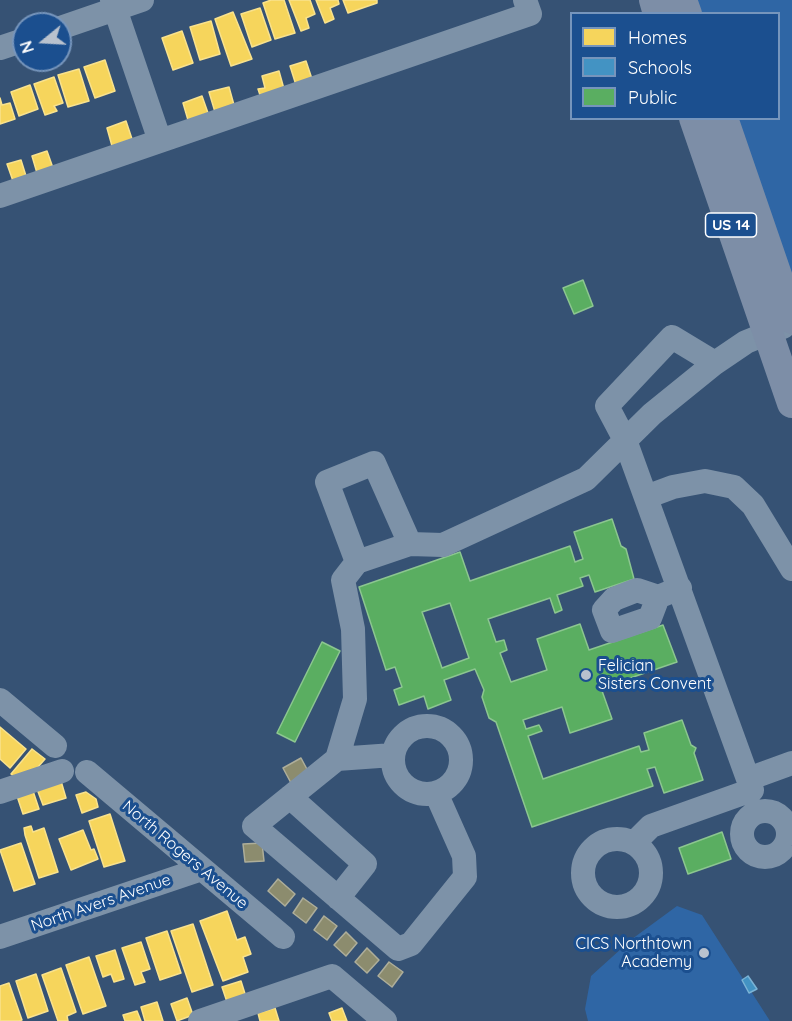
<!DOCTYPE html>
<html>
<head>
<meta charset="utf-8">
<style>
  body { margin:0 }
  #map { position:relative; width:792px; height:1021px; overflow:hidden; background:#365274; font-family:Quicksand,sans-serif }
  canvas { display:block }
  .legend { position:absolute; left:570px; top:12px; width:210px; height:108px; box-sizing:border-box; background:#1b4f8f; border:2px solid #7695bc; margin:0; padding:8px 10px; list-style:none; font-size:18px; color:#fff }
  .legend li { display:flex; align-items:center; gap:12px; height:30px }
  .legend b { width:30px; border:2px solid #7695bc }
  .north { position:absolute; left:12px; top:12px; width:60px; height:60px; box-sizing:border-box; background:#1b4f8f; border:2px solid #7695bc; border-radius:50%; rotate:252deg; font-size:16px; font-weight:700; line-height:24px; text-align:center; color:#fff }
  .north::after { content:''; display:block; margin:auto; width:21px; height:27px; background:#b9c2ce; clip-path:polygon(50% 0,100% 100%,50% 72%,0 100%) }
</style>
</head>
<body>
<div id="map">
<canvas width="792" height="1021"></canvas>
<ul class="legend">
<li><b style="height:16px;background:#f6d55c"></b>Homes</li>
<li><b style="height:16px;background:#4393c3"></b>Schools</li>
<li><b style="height:16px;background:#5aae61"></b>Public</li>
</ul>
<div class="north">N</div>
</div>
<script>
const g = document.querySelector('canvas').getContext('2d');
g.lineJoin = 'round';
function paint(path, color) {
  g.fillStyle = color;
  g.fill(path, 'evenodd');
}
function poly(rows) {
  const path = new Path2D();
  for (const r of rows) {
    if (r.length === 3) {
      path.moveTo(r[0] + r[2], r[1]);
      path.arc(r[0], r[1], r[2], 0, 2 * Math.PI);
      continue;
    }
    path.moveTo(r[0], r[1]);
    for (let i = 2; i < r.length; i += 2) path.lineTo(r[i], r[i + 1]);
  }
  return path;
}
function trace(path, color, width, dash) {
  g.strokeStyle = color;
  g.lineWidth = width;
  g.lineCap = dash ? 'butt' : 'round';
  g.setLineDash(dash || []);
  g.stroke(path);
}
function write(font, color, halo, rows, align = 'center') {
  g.font = font + ' Quicksand,sans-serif';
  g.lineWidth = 6;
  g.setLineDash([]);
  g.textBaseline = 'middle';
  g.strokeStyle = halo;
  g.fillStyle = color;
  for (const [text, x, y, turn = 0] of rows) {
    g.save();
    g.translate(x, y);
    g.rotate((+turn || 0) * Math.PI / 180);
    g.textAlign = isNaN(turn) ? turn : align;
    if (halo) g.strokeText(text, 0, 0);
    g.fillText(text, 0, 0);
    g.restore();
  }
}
paint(poly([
  [695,0,792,0,792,280,736,119,778,118,778,14,700,13],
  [677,906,702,915,770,1021,588,1021,585,1009,591,976,632,939]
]), '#2f66a5');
const homes = poly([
  [271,0,284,0,295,33,275,39,263,3,271,0],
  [289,0,310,0,315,14,306,18,309,28,301,31,289,0],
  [316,0,338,0,339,4,330,8,334,19,325,23,316,0],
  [343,0,377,0,377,3,348,13,343,0],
  [260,8,271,40,252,47,241,14,260,8],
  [233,12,252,59,231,66,215,19,233,12],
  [211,21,220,54,200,60,190,27,211,21],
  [182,31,193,63,173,70,162,38,182,31],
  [105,60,115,91,95,98,84,67,105,60],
  [306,61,312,79,296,85,290,66,306,61],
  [79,69,89,101,68,107,58,75,79,69],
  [279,71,284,89,260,95,258,89,265,88,262,76,279,71],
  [54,77,63,103,54,106,57,111,45,115,34,84,54,77],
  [30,85,38,109,19,116,11,92,30,85],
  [229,87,234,105,215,112,209,92,229,87],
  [202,96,208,113,188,120,183,103,202,96],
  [0,98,2,105,10,103,15,119,0,124,0,98],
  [126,121,132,139,112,146,107,128,126,121],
  [47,151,53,168,37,173,32,156,47,151],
  [21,160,26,176,13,181,7,164,21,160],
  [0,727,26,749,10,768,0,759,0,727],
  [32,749,45,759,32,774,17,779,11,774,32,749],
  [61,781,66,798,43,805,37,789,61,781],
  [33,791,39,809,23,814,17,796,33,791],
  [86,792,96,799,98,807,82,813,76,795,86,792],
  [110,814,125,861,104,867,89,821,110,814],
  [31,826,33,832,44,828,58,872,39,878,25,835,24,828,31,826],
  [83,830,91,850,94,849,98,859,71,870,59,839,83,830],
  [21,843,35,884,14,891,0,850,21,843],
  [227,911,237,940,245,937,251,954,243,957,248,972,223,981,200,921,227,911],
  [193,924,213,985,192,992,171,931,193,924],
  [167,931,181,973,160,980,146,938,167,931],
  [141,942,150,969,141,972,145,982,135,985,122,948,141,942],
  [115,950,124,979,114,982,111,974,103,977,96,956,115,950],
  [89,957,106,1006,83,1014,66,965,89,957],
  [61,968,76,1012,67,1016,68,1021,58,1021,42,975,61,968],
  [36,974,48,1011,28,1018,16,981,36,974],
  [241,981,246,997,227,1002,222,987,241,981],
  [9,983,22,1020,19,1021,0,1021,0,986,9,983],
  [187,998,193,1015,177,1021,171,1004,187,998],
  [157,1002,163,1021,145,1021,141,1007,157,1002],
  [275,1008,279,1021,260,1021,258,1013,275,1008],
  [342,1008,347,1021,332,1021,329,1013,342,1008],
  [137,1011,141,1021,125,1021,123,1015,137,1011]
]);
paint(homes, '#f6d55c');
trace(homes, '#f9e28d', 1.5);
const schools = poly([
  [748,976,757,989,749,993,742,980,748,976]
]);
paint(schools, '#4393c3');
trace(schools, '#7bb3d5', 1.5);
const public = poly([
  [583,280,593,306,574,314,563,288,583,280],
  [612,519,621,546,626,549,634,579,595,592,589,575,580,578,583,586,557,595,562,610,555,613,550,598,488,619,496,642,504,640,507,650,500,653,511,682,547,670,537,639,580,624,589,650,663,625,677,662,601,688,612,719,570,733,562,707,523,720,526,729,539,725,542,731,528,736,543,779,639,746,641,752,649,750,644,733,682,720,691,745,696,748,694,753,703,780,664,793,655,767,647,769,653,786,532,827,496,722,489,718,482,697,484,690,475,669,444,680,451,700,428,709,424,696,399,705,394,690,402,687,395,667,386,670,359,587,460,552,470,581,570,546,575,562,583,559,574,532,612,519],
  [450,603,469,658,442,668,422,612,450,603],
  [322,642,340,651,295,742,277,733,322,642],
  [722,832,731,859,688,874,679,848,722,832]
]);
paint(public, '#5aae61');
trace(public, '#8cc690', 1.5);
const industry = poly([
  [301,758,309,773,291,783,283,768,301,758],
  [262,843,264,861,245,862,243,844,262,843],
  [278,879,295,894,285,906,268,891,278,879],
  [303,898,317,908,306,923,293,913,303,898],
  [324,916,337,926,327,940,314,930,324,916],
  [346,932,357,943,346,956,334,945,346,932],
  [367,948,379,960,367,973,355,962,367,948],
  [389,962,403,972,392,987,378,976,389,962]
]);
paint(industry, '#8c8c6e');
trace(industry, '#aeae9a', 1.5);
trace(poly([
  [112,0,160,141],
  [60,28,142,0],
  [0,48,24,40],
  [0,196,530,14,525,0],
  [715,363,672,337,607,406,625,440,748,779,792,763],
  [646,497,673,487,705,481,734,487,753,505,792,569],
  [357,562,327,482,374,463,410,544],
  [658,597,637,590,614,599,604,610,612,631,650,618,658,597,680,588],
  [0,700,55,746],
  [427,760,34],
  [337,759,393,755],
  [87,772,283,937],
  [0,792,62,771],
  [436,793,464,856,465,877,411,944,398,949,254,826,337,759,355,699,353,629,343,580,357,562,410,544,443,545,586,479,652,414,715,363,746,342,783,327],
  [290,797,365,864,338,898],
  [765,834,23],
  [617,873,34],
  [634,843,651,826,752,790],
  [0,937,202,869],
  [200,1021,332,976,385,1021]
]), '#7d92a8', 24);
trace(poly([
  [654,0,658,14],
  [682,0,687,14],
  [694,118,792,403],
  [723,118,792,319]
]), '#7d8ea7', 30);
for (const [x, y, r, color] of [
  [586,675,6,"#b9c2ce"],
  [704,953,6,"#b9c2ce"]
]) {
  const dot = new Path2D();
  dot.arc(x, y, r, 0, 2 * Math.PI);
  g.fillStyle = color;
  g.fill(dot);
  trace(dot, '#1b4f8f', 2);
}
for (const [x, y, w] of [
  [731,225,51]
]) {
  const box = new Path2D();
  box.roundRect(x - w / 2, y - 12, w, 24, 4.5);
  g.fillStyle = '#1b4f8f';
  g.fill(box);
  trace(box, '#fff', 1.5);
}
write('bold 15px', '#fff', null, [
  ["US 14",731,225]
]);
write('16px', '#fff', '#1b4f8f', [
  ["Felician",598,666],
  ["Sisters Convent",598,684],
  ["CICS Northtown",692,944,"right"],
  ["Academy",692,962,"right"]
], 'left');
write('16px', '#fff', '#1b4f8f', [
  ["North Rogers Avenue",185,855,40],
  ["North Avers Avenue",101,903,-19]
]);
</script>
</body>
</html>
